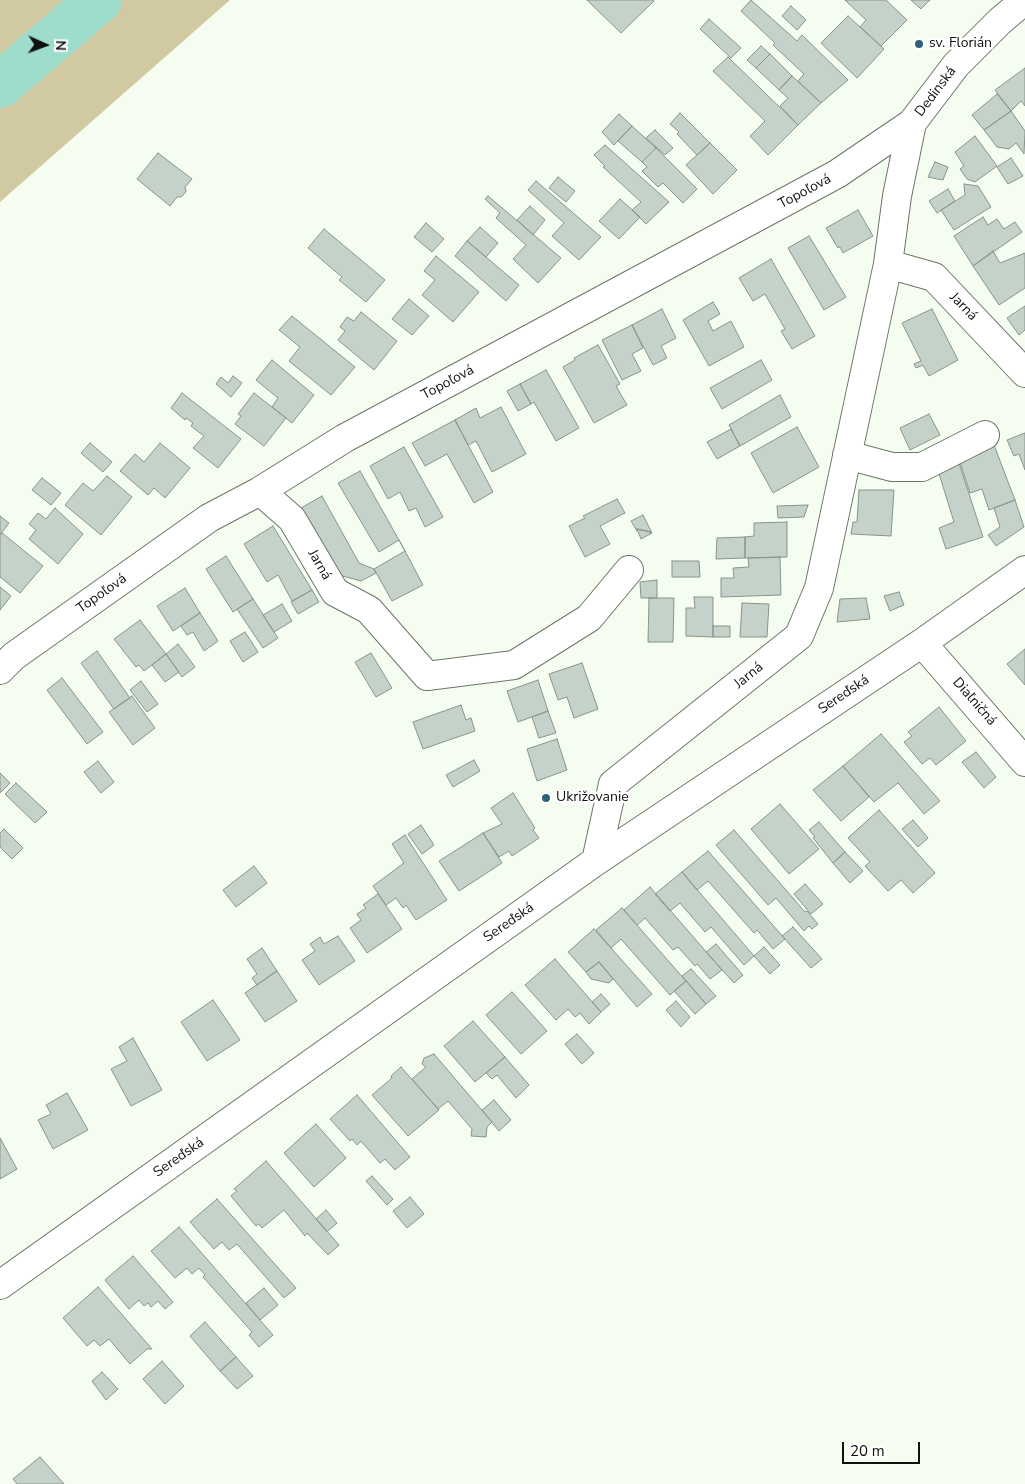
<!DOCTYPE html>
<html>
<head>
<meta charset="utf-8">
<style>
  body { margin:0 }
  #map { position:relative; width:1025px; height:1484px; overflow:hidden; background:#f4fdf0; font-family:"Nunito Sans",sans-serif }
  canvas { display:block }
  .north { position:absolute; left:20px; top:20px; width:50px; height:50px; -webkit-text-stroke:4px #fff; paint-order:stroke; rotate:92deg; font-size:14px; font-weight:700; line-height:20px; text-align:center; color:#0e110d }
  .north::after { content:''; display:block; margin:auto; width:18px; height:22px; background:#0e110d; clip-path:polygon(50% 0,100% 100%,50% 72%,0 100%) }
  .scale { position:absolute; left:842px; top:1442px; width:78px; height:22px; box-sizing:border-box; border:2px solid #0e110d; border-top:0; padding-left:6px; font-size:15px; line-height:18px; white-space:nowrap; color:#0e110d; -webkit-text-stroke:4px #fff; paint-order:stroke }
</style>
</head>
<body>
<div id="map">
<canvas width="1025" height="1484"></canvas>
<div class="north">N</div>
<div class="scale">20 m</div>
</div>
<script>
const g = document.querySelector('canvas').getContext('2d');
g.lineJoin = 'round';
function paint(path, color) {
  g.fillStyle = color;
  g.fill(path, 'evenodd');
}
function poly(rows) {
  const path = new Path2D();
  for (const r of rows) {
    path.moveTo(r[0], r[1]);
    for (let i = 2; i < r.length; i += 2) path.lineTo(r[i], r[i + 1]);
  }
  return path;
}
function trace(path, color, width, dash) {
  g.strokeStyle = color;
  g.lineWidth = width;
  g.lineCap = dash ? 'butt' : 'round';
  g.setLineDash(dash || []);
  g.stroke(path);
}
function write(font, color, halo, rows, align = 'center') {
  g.font = font + ' "Nunito Sans",sans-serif';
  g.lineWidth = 5;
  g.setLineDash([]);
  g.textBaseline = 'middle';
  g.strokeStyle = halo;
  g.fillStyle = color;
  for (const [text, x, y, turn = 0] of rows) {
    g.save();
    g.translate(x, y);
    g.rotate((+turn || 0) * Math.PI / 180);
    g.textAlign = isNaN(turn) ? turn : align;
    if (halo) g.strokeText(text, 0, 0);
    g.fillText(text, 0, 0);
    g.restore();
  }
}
paint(poly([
  [0,0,230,0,0,202]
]), '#d1c9a1');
trace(poly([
  [0,85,99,0]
]), '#9eddcc', 46);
const building = poly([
  [587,0,653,0,654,1,621,33,587,0],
  [751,0,797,41,802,35,848,80,821,103,798,81,804,74,773,45,775,43,741,11,751,0],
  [845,0,886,0,907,20,881,46,860,27,866,20,845,0],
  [911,0,930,0,921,9,911,0],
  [791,6,806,20,797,30,782,16,791,6],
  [848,16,884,49,857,78,821,43,848,16],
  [709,19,741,48,731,58,700,29,709,19],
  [761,46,770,54,756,68,747,60,761,46],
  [770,54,792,76,779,90,756,68,770,54],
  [728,57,798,125,768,155,750,136,765,121,713,71,728,57],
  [1025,68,1025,106,1021,101,1011,111,995,90,1025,68],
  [792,76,821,103,798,125,780,106,788,98,779,90,792,76],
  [997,94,1011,111,984,130,972,115,997,94],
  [1011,111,1025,131,1024,154,1016,143,1009,149,997,147,984,130,1011,111],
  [680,113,710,143,697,155,677,134,679,132,670,124,680,113],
  [619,114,632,126,614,145,602,132,619,114],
  [632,126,656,148,642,162,618,141,632,126],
  [655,130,673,148,665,155,646,138,655,130],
  [975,136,997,166,975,182,967,179,960,169,964,166,955,152,975,136],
  [710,143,737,170,713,194,686,165,710,143],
  [605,145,669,202,646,224,632,210,641,202,603,167,605,166,594,155,605,145],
  [656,148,697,189,683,203,663,183,658,187,642,171,647,167,642,162,656,148],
  [158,153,192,179,185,187,186,192,181,197,177,197,170,206,137,179,158,153],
  [1011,158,1023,176,1008,184,997,167,1011,158],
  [935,162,948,167,943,180,928,177,935,162],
  [558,177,575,191,566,202,549,188,558,177],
  [536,181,601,237,579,260,552,236,564,223,528,190,536,181],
  [964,184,978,186,991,207,954,230,941,210,965,195,964,184],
  [948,189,955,201,937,213,929,201,948,189],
  [488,196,561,258,538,283,513,259,526,245,496,218,500,213,485,199,488,196],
  [620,199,640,217,619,239,599,221,620,199],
  [530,206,545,220,533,235,517,220,530,206],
  [858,210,873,236,843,253,840,247,838,248,826,228,858,210],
  [983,217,988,225,997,219,1004,229,1015,222,1022,232,973,266,954,236,983,217],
  [426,223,444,239,432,252,414,237,426,223],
  [480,227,498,243,486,257,467,241,480,227],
  [324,229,385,280,366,302,339,280,342,277,308,248,324,229],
  [809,236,846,297,824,310,788,248,809,236],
  [467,241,519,285,506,301,455,256,467,241],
  [993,251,1000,263,1025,253,1025,288,999,305,973,266,993,251],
  [436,256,479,292,453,322,422,295,435,280,424,271,436,256],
  [771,259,815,336,792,349,781,331,785,329,765,294,753,301,739,278,771,259],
  [409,299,429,316,412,335,392,319,409,299],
  [713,302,720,314,708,321,713,331,731,321,744,347,709,366,683,320,713,302],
  [1025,306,1025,330,1019,335,1007,318,1025,306],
  [662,309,676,338,661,346,667,358,653,365,632,325,662,309],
  [932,309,958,360,929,376,923,365,916,368,914,364,921,361,902,323,932,309],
  [361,312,397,341,374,370,338,340,345,331,340,327,347,317,354,321,361,312],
  [292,316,355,367,331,395,289,361,300,347,279,330,292,316],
  [632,325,643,348,632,354,641,371,622,380,602,340,632,325],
  [598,345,620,384,616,386,627,405,594,423,563,367,575,360,574,358,598,345],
  [272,360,314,395,292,423,272,407,278,398,256,380,272,360],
  [761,360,772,380,722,409,710,388,761,360],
  [546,370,579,428,556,441,534,402,531,404,520,384,546,370],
  [233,376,242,383,231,397,216,384,221,377,228,383,233,376],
  [520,384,531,404,518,411,507,391,520,384],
  [182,393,241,439,218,468,193,448,204,436,191,426,193,423,186,418,185,420,171,408,182,393],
  [254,393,286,418,264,446,235,424,241,416,238,414,254,393],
  [780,395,791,417,740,446,729,425,780,395],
  [501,407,526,454,492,472,476,441,468,445,455,420,476,408,480,418,501,407],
  [929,414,940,435,910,450,900,428,929,414],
  [455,420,493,492,474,503,447,454,425,466,412,443,455,420],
  [797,427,819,467,773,493,751,453,797,427],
  [731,429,740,446,717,459,707,442,731,429],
  [1025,433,1025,470,1019,454,1014,456,1007,440,1025,433],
  [90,443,112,462,103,472,81,453,90,443],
  [160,443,190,468,165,498,154,488,148,495,120,471,135,454,144,462,160,443],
  [994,445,1015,500,989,510,982,489,970,493,959,459,994,445],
  [404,447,443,517,425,527,416,508,409,511,400,492,388,499,370,466,404,447],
  [958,460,983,537,946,549,939,528,954,522,937,467,958,460],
  [360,471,399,540,379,552,338,483,360,471],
  [107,476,132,497,101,535,65,505,83,483,93,491,107,476],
  [42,478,61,493,51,505,32,490,42,478],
  [859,490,894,490,891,536,851,534,853,522,857,522,859,490],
  [322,496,359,563,374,569,376,573,361,581,339,575,301,508,322,496],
  [617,499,625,513,600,526,610,544,585,557,569,526,585,518,583,516,617,499],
  [1015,500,1024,527,996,546,988,535,1000,527,994,508,1015,500],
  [808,505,804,517,778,518,777,506,808,505],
  [55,508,83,534,58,564,29,539,36,530,29,524,38,513,46,519,55,508],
  [643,515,652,533,650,534,651,532,637,529,637,531,631,521,643,515],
  [0,516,9,523,0,535,0,516],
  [787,522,787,557,745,558,745,537,754,536,754,523,787,522],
  [273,526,312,590,292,601,278,575,267,582,244,544,273,526],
  [637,529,651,532,650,534,641,539,637,529],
  [2,533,43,566,20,593,0,577,0,535,2,533],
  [745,537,745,558,716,559,717,538,745,537],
  [399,540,405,551,423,585,392,601,374,569,405,551,399,540],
  [226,556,253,599,233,612,206,569,226,556],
  [780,557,781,595,721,597,721,578,734,578,733,568,749,567,748,558,780,557],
  [672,561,699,561,700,577,672,577,672,561],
  [657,580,657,598,641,598,640,582,657,580],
  [0,587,11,596,0,610,0,587],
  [185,588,200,613,173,631,157,606,185,588],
  [312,590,319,602,298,614,291,602,312,590],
  [899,592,904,605,890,611,884,596,899,592],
  [694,597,713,597,713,637,686,636,686,608,695,608,694,597],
  [649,598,674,598,673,642,648,642,649,598],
  [866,598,870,619,837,622,840,599,866,598],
  [253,599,278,638,263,648,237,609,253,599],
  [742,603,769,604,767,637,740,637,742,603],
  [282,604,292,621,274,632,263,615,282,604],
  [200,613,218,641,204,651,193,632,187,635,181,626,200,613],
  [140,620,166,654,144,671,139,665,136,667,114,639,140,620],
  [713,626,730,626,730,637,713,637,713,626],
  [245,632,258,652,243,662,230,641,245,632],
  [178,644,195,667,182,677,166,654,178,644],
  [1025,649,1025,685,1007,664,1025,649],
  [97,651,130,698,114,709,81,663,97,651],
  [371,653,392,688,376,697,355,662,371,653],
  [166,654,179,672,165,682,152,665,166,654],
  [582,663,598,709,574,718,567,697,558,700,549,674,582,663],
  [62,678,103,732,87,744,47,690,62,678],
  [538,680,548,711,518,722,507,691,538,680],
  [141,681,158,704,147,712,130,690,141,681],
  [132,696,155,728,133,745,109,712,132,696],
  [461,705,466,720,471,718,475,731,423,749,413,722,461,705],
  [939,707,966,741,936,765,930,758,922,764,904,742,912,736,908,732,939,707],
  [548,711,556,733,539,738,532,717,548,711],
  [881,734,940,801,924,814,898,783,874,802,843,766,881,734],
  [557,739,567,770,537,781,527,749,557,739],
  [976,752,996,777,984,788,962,762,976,752],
  [474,760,480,771,453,787,446,775,474,760],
  [98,761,114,782,101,793,84,772,98,761],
  [843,766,869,797,841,821,813,790,843,766],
  [0,773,10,783,0,793,0,773],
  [16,783,47,812,35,823,5,794,16,783],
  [513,793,535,828,533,830,539,838,512,856,509,851,499,857,483,833,502,824,491,808,513,793],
  [780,804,819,849,789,874,751,829,780,804],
  [879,810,935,873,913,893,901,880,888,891,865,866,870,862,848,838,879,810],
  [913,820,928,838,918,847,902,829,913,820],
  [819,822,845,852,833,863,813,838,815,837,809,830,819,822],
  [421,825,434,845,422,854,408,834,421,825],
  [4,829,23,848,12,859,0,847,0,833,4,829],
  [734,830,805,912,807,911,818,924,812,929,809,926,804,931,776,898,768,905,716,845,734,830],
  [483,833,502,863,459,891,439,861,483,833],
  [405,835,447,900,416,920,406,905,403,908,396,898,386,905,373,886,404,863,392,844,405,835],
  [708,851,785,939,773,949,757,930,754,933,708,881,697,890,682,872,708,851],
  [845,852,863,871,850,883,833,863,845,852],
  [254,866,267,883,236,907,223,890,254,866],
  [682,872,754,956,744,965,711,927,705,932,680,903,670,911,655,894,682,872],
  [805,884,823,904,811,914,794,894,805,884],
  [650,887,722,970,710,979,697,964,695,966,678,947,673,950,645,918,637,925,624,910,650,887],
  [378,894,402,929,367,953,350,928,361,920,357,914,366,908,363,905,378,894],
  [622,908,686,981,670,995,621,939,611,948,596,930,622,908],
  [793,927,822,959,811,968,782,936,793,927],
  [594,929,652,994,637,1007,599,962,586,972,568,952,594,929],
  [338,936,355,961,319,985,302,960,315,951,310,944,320,937,324,944,338,936],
  [716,944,743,975,734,983,706,952,716,944],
  [764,947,780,965,770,974,754,956,764,947],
  [262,948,277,971,257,985,252,978,257,974,247,959,262,948],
  [555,959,601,1012,589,1024,580,1013,575,1017,568,1009,556,1020,525,985,555,959],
  [599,962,613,979,609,983,591,979,586,972,599,962],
  [691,969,716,996,706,1004,682,976,691,969],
  [277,971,297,1001,265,1022,245,993,277,971],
  [686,981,706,1004,695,1014,674,991,686,981],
  [512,992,547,1031,521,1054,486,1015,512,992],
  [601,994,610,1004,601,1012,592,1002,601,994],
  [213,1000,240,1040,207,1061,181,1022,213,1000],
  [676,1001,690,1017,681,1027,666,1010,676,1001],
  [473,1021,505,1057,475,1082,444,1046,473,1021],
  [577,1034,594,1053,582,1064,565,1044,577,1034],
  [133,1038,162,1090,131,1106,111,1069,127,1061,119,1047,133,1038],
  [434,1054,492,1122,487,1127,486,1137,471,1136,472,1129,448,1101,438,1109,412,1079,426,1067,422,1064,424,1058,434,1054],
  [505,1057,529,1085,516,1098,497,1075,492,1079,486,1073,505,1057],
  [401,1067,439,1110,408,1136,372,1095,392,1078,391,1076,401,1067],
  [67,1093,88,1130,53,1149,38,1120,51,1114,46,1105,67,1093],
  [357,1095,410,1157,395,1170,385,1159,380,1163,361,1141,357,1145,352,1139,350,1141,330,1119,357,1095],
  [494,1100,511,1120,499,1131,482,1110,494,1100],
  [316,1124,346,1158,314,1187,284,1153,316,1124],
  [0,1138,17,1169,0,1179,0,1138],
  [266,1161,339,1245,328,1255,307,1233,305,1236,284,1210,262,1228,259,1224,256,1226,231,1196,237,1191,234,1189,266,1161],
  [372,1176,393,1199,387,1205,366,1181,372,1176],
  [410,1197,424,1214,407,1228,393,1211,410,1197],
  [217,1199,296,1288,284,1298,237,1244,229,1250,222,1242,214,1249,190,1222,217,1199],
  [326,1210,337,1223,327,1232,316,1219,326,1210],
  [179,1227,273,1335,259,1347,249,1335,252,1332,203,1277,205,1275,199,1268,192,1274,187,1268,175,1278,151,1251,179,1227],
  [133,1256,173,1302,165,1309,158,1301,151,1307,148,1303,144,1306,139,1300,129,1309,105,1280,133,1256],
  [98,1287,152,1349,147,1349,130,1364,109,1339,100,1346,94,1340,87,1346,63,1318,98,1287],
  [264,1288,278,1305,260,1320,246,1303,264,1288],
  [205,1322,236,1357,220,1371,190,1336,205,1322],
  [236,1357,253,1376,237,1389,220,1371,236,1357],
  [162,1361,184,1386,165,1404,143,1379,162,1361],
  [102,1372,118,1389,106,1400,92,1381,102,1372],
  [40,1457,64,1484,17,1484,13,1479,40,1457]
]);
paint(building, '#c4d2c9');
trace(building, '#87958c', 1);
const minor = poly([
  [888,264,934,277,1025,373],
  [847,455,892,467,922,467,985,435],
  [260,491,292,519,335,592,369,610,427,676,514,665,589,618,629,570],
  [922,643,1025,762],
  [0,670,14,656,209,518,260,491,345,438,837,174,912,123,956,65,1000,21,1025,0],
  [596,861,613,784,799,636,819,588,888,264,897,196,912,123],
  [0,1285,596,861,922,643,1025,570]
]);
trace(minor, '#6d766a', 30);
trace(minor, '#fff', 28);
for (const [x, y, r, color] of [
  [919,44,5,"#2e617e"],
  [546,798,5,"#2e617e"]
]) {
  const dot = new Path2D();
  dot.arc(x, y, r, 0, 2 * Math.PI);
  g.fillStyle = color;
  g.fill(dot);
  trace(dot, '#fff', 2);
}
write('14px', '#0e110d', '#fff', [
  ["sv. Florián",929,44],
  ["Ukrižovanie",556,798]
], 'left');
write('14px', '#0e110d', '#fff', [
  ["Dedinská",936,92,-53],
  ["Topoľová",805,192,-28],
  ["Jarná",963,307,46],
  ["Topoľová",448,383,-28],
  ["Jarná",319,565,60],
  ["Topoľová",102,594,-35],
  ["Jarná",749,676,-39],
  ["Sereďská",844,695,-34],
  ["Diaľničná",974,702,49],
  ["Sereďská",509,923,-35],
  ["Sereďská",179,1158,-35]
]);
</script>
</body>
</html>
